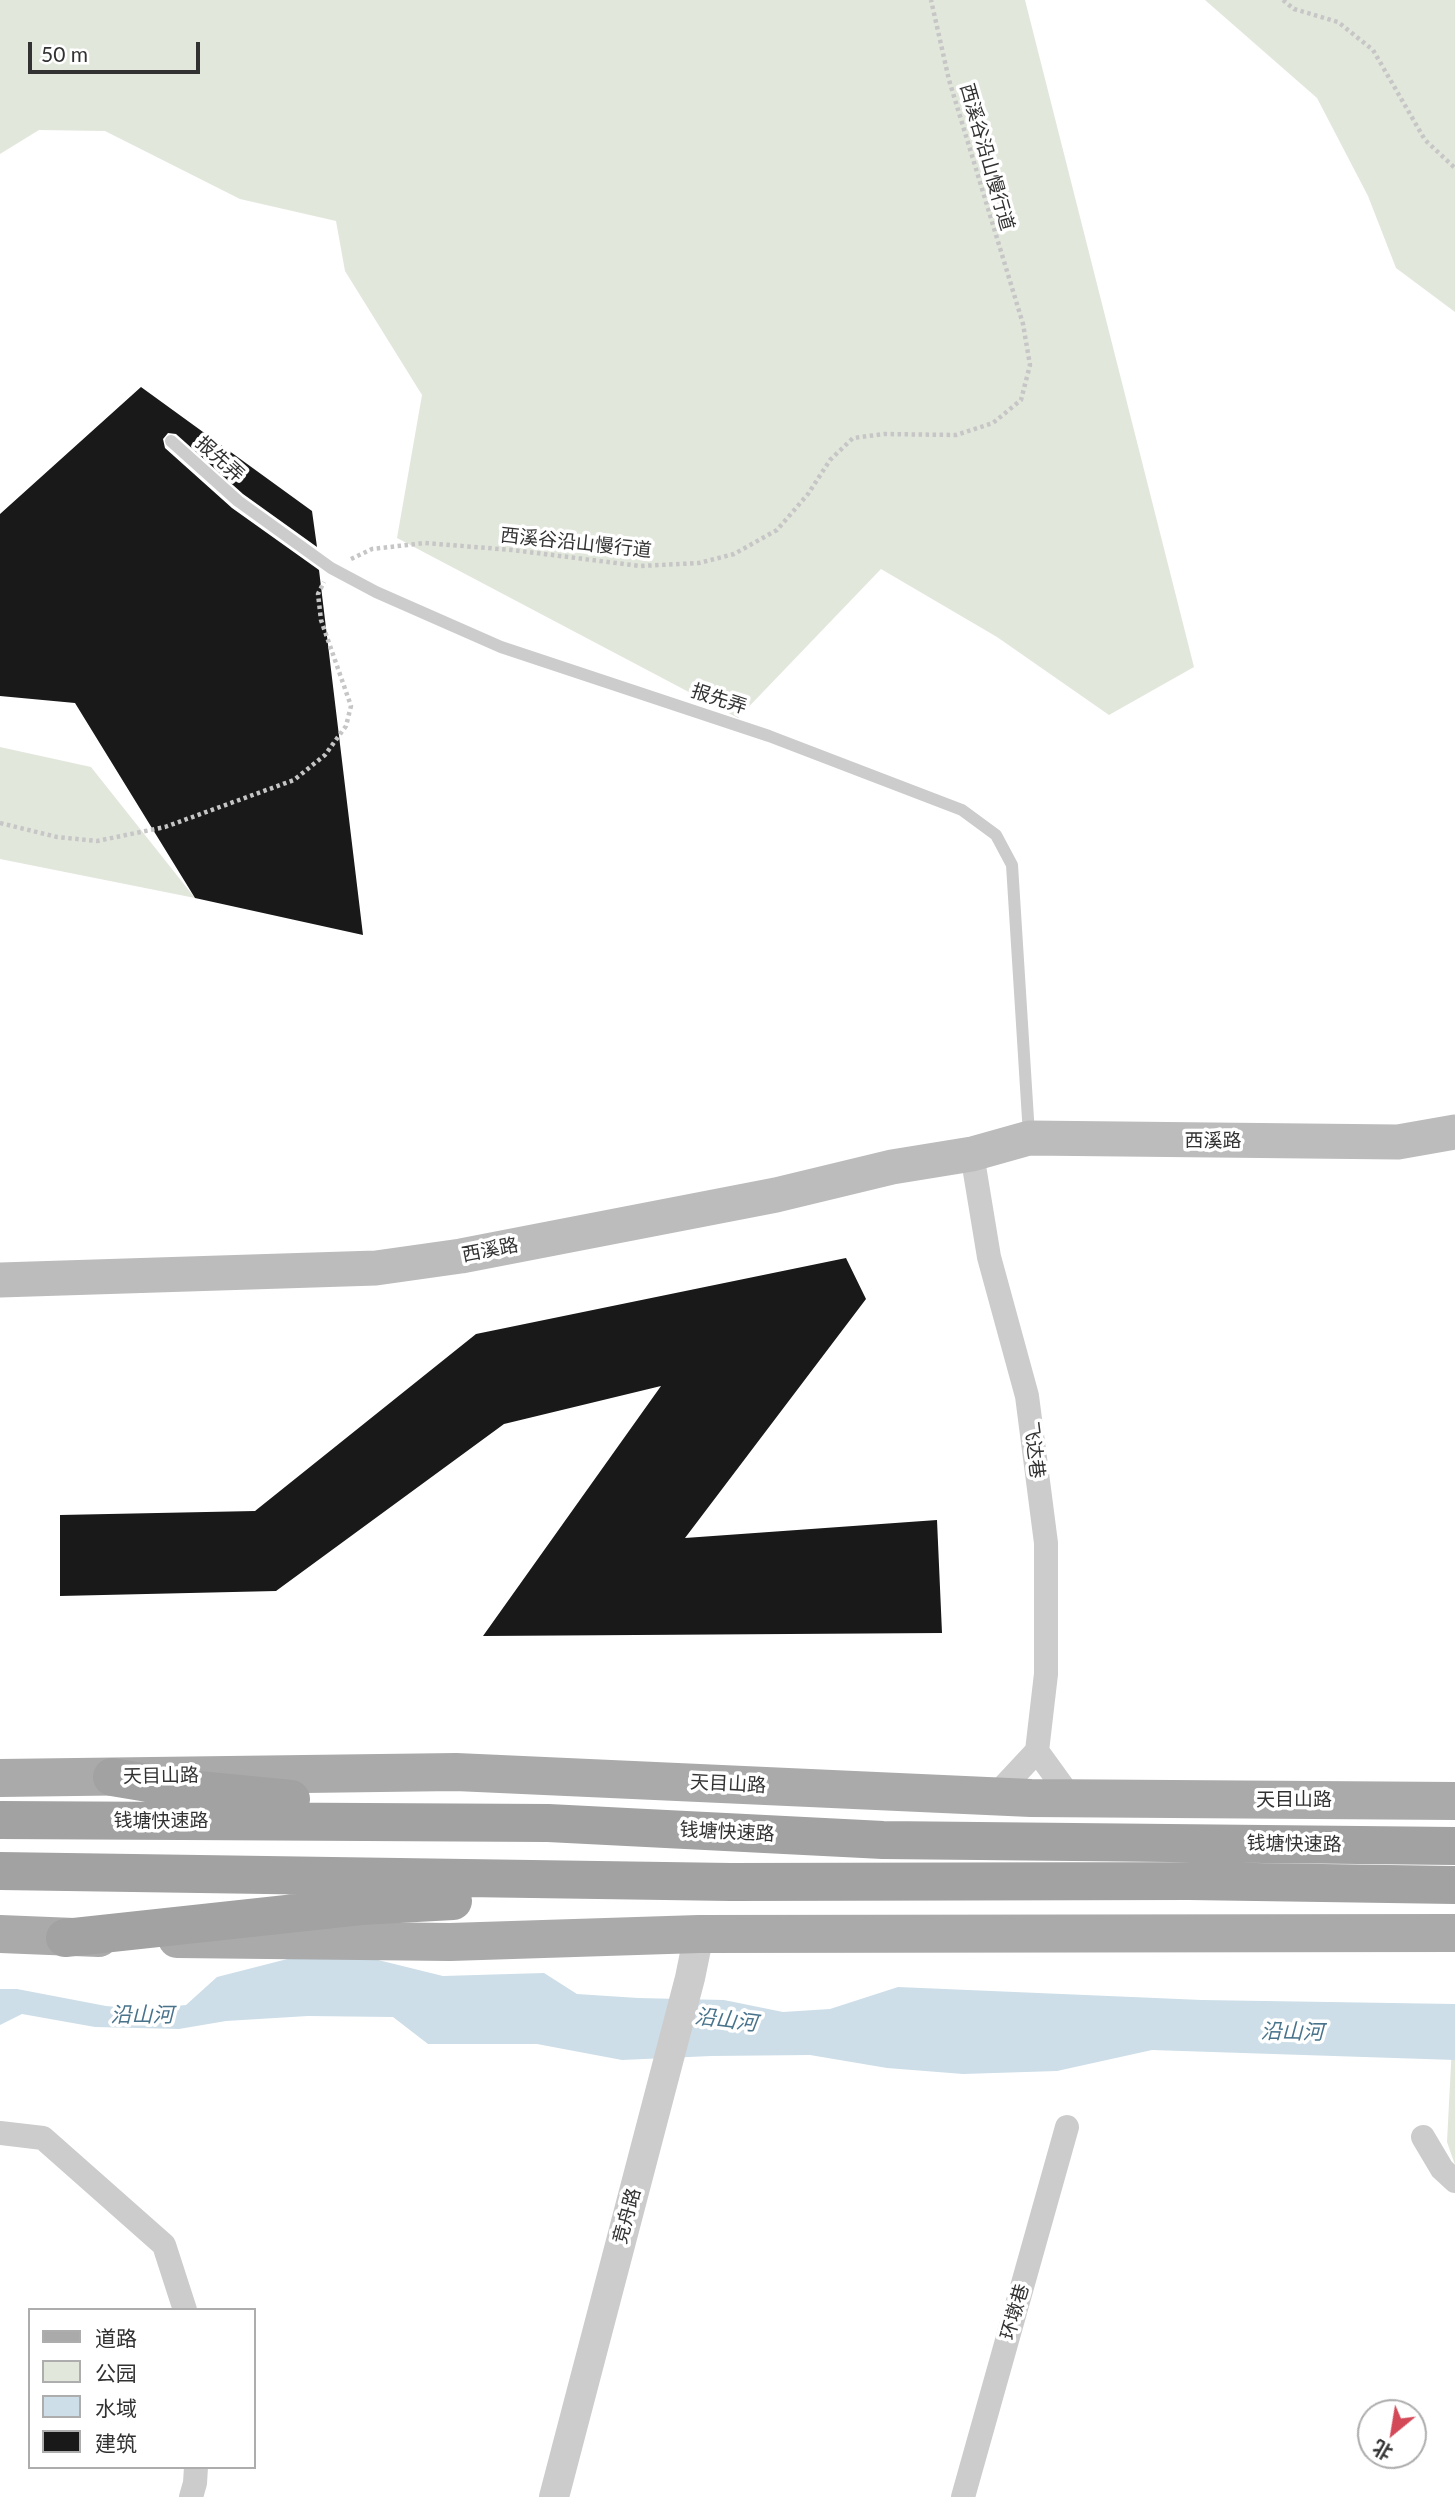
<!DOCTYPE html>
<html>
<head>
<meta charset="utf-8">
<style>
  body { margin:0 }
  #map { position:relative; width:1455px; height:2497px; overflow:hidden; background:#fff; font-family:Lato,"Noto Sans SC",sans-serif }
  canvas { display:block }
  .legend { position:absolute; left:28px; top:2308px; width:228px; height:161px; box-sizing:border-box; background:#fff; border:2px solid #adadad; margin:0; padding:9px 12px; list-style:none; font-size:21px; color:#323232 }
  .legend li { display:flex; align-items:center; gap:14px; height:35px }
  .legend b { width:35px; border:2px solid #adadad }
  .north { position:absolute; left:1357px; top:2399px; width:70px; height:70px; box-sizing:border-box; background:#fff; border:2px solid #adadad; border-radius:50%; rotate:210deg; font-size:19px; font-weight:700; line-height:28px; text-align:center; color:#323232 }
  .north::after { content:''; display:block; margin:auto; width:24px; height:32px; background:#d34957; clip-path:polygon(50% 0,100% 100%,50% 72%,0 100%) }
  .scale { position:absolute; left:28px; top:42px; width:172px; height:32px; box-sizing:border-box; border:4px solid #323232; border-top:0; padding-left:9px; font-size:21px; line-height:24px; white-space:nowrap; color:#323232; -webkit-text-stroke:5px #fff; paint-order:stroke }
</style>
</head>
<body>
<div id="map">
<canvas width="1455" height="2497"></canvas>
<ul class="legend">
<li><b style="height:9px;background:#aaa"></b>道路</li>
<li><b style="height:19px;background:#e2e7dc"></b>公园</li>
<li><b style="height:19px;background:#cddee8"></b>水域</li>
<li><b style="height:19px;background:#191919"></b>建筑</li>
</ul>
<div class="north">北</div>
<div class="scale">50 m</div>
</div>
<script>
const g = document.querySelector('canvas').getContext('2d');
g.lineJoin = 'round';
function paint(path, color) {
  g.fillStyle = color;
  g.fill(path, 'evenodd');
}
function poly(rows) {
  const path = new Path2D();
  for (const r of rows) {
    path.moveTo(r[0], r[1]);
    for (let i = 2; i < r.length; i += 2) path.lineTo(r[i], r[i + 1]);
  }
  return path;
}
function trace(path, color, width, dash) {
  g.strokeStyle = color;
  g.lineWidth = width;
  g.lineCap = dash ? 'butt' : 'round';
  g.setLineDash(dash || []);
  g.stroke(path);
}
function write(font, color, halo, rows, align = 'center') {
  g.font = font + ' Lato,"Noto Sans SC",sans-serif';
  g.lineWidth = 7;
  g.setLineDash([]);
  g.textBaseline = 'middle';
  g.strokeStyle = halo;
  g.fillStyle = color;
  for (const [text, x, y, turn = 0] of rows) {
    g.save();
    g.translate(x, y);
    g.rotate((+turn || 0) * Math.PI / 180);
    g.textAlign = isNaN(turn) ? turn : align;
    if (halo) g.strokeText(text, 0, 0);
    g.fillText(text, 0, 0);
    g.restore();
  }
}
paint(poly([
  [0,0,1025,0,1194,667,1109,715,997,637,881,569,738,718,397,538,422,395,345,271,336,221,240,199,105,131,39,130,0,154],
  [1205,0,1455,0,1455,312,1396,268,1368,196,1317,98],
  [0,747,91,767,195,898,0,859],
  [1452,2045,1455,2045,1455,2165,1447,2142]
]), '#e2e7dc');
paint(poly([
  [307,1954,374,1959,443,1976,544,1973,577,1994,638,1998,724,2000,783,2012,830,2009,898,1987,1202,2000,1455,2004,1455,2060,1152,2050,1057,2071,963,2074,887,2068,810,2055,711,2056,622,2060,537,2044,428,2044,393,2017,308,2016,226,2021,179,2029,95,2027,22,2014,0,2025,0,1989,17,1989,106,2006,141,2009,186,2005,217,1977]
]), '#cddee8');
paint(poly([
  [141,387,312,511,317,547,243,494,176,434,168,433,163,439,165,448,232,508,319,570,363,935,195,898,75,703,0,696,0,514],
  [846,1258,866,1299,685,1538,937,1520,942,1633,483,1636,661,1386,504,1424,276,1591,60,1596,60,1515,255,1511,476,1334]
]), '#191919');
trace(poly([
  [1283,0,1294,9,1338,22,1373,50,1425,140,1455,168],
  [351,559,372,549,425,543,512,550,640,566,699,563,734,554,777,530,808,494,830,460,853,438,884,434,956,435,993,423,1021,400,1030,365,1023,324,949,80,931,0],
  [0,823,57,837,97,841,165,827,294,780,325,755,346,726,351,706,321,620,318,594,324,582]
]), '#c6c6c6', 4.5, [3.5, 3.5]);
trace(poly([
  [171,441,238,501,331,568,376,592,501,647,769,736,962,810,996,835,1012,865,1029,1135]
]), '#ccc', 12);
trace(poly([
  [972,1154,989,1257,1027,1396,1046,1543,1046,1674,1037,1751,995,1796],
  [1037,1751,1071,1798],
  [0,2133,43,2138,164,2245,185,2310],
  [1423,2137,1442,2169,1455,2181],
  [191,2497,195,2483,196,2467],
  [963,2497,1067,2127]
]), '#ccc', 24);
trace(poly([
  [554,2497,690,1978,699,1934]
]), '#ccc', 30);
trace(poly([
  [0,1280,376,1268,461,1256,776,1195,892,1167,972,1154,1029,1138,1398,1142,1455,1132]
]), '#bcbcbc', 35);
trace(poly([
  [0,1778,456,1772,1031,1798,1455,1801],
  [0,1934,99,1938],
  [177,1939,450,1942,699,1934,1455,1933]
]), '#aaa', 38);
trace(poly([
  [112,1777,178,1788,291,1799],
  [0,1820,548,1823,883,1840,1455,1846],
  [0,1871,731,1882,1189,1881,1455,1885],
  [65,1938,361,1906,453,1901]
]), '#a2a2a2', 38);
write('19px', '#323232', '#fff', [
  ["西溪谷沿山慢行道",987,157,74],
  ["报先弄",220,459,42],
  ["西溪谷沿山慢行道",576,543,6],
  ["报先弄",719,699,18],
  ["西溪路",1213,1141],
  ["西溪路",490,1250,-11],
  ["飞达巷",1034,1450,83],
  ["天目山路",161,1776,-1],
  ["天目山路",728,1784,3],
  ["天目山路",1294,1800],
  ["钱塘快速路",161,1821],
  ["钱塘快速路",727,1832,3],
  ["钱塘快速路",1294,1844,1],
  ["竞舟路",627,2216,-75],
  ["环墩巷",1015,2312,-74]
]);
write('italic 21px', '#48738b', '#fff', [
  ["沿山河",142,2015],
  ["沿山河",726,2020,7],
  ["沿山河",1292,2032,1]
]);
</script>
</body>
</html>
